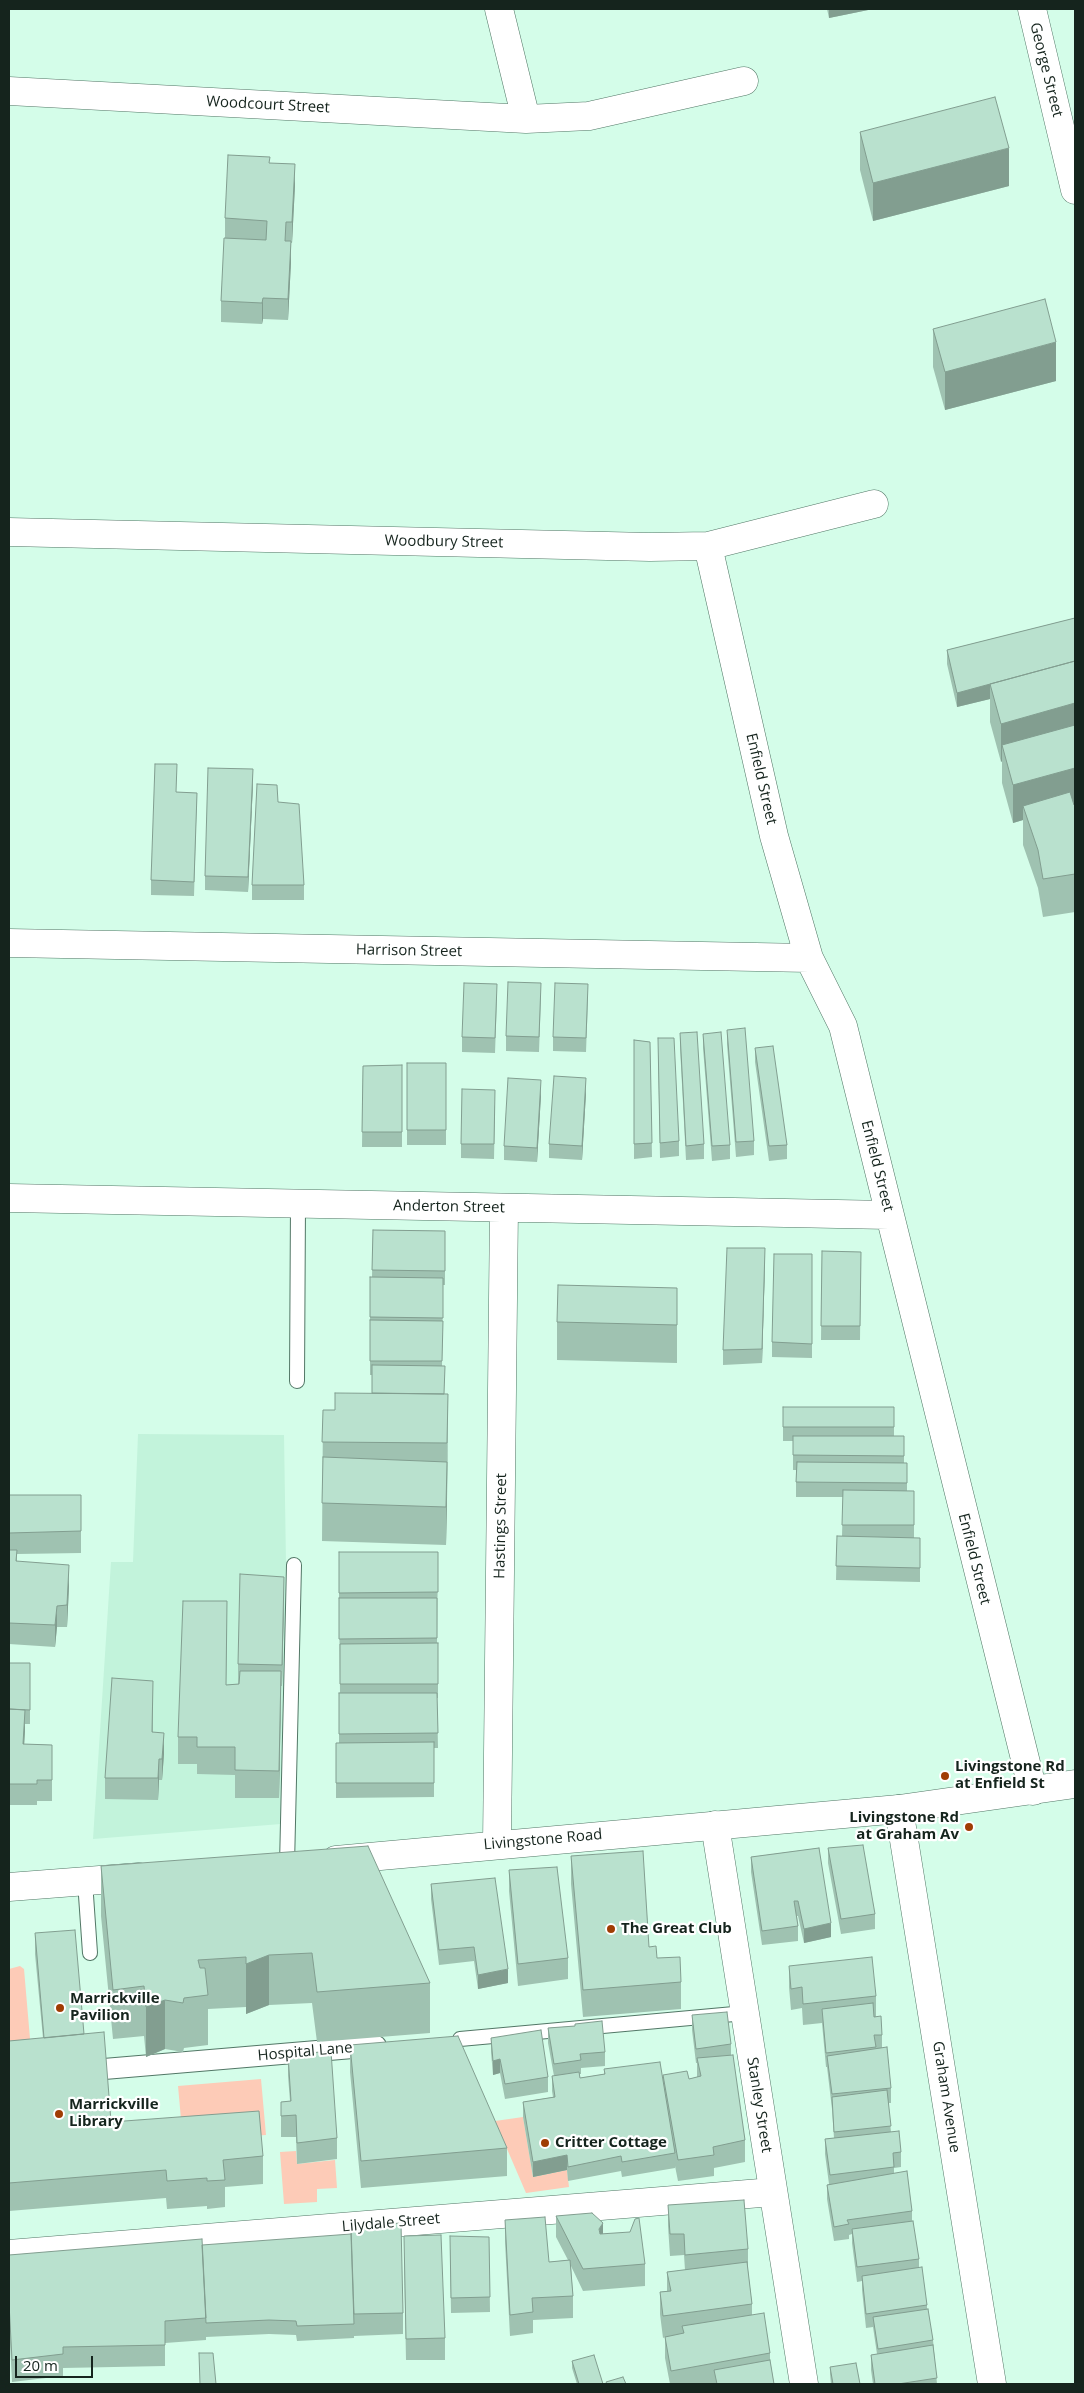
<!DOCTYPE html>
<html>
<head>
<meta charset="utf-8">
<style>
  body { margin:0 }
  #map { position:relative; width:1084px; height:2393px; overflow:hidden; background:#d4fde9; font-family:"Open Sans",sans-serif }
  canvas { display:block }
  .frame { position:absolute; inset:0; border:10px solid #15241d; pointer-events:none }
  .scale { position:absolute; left:15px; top:2356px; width:78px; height:22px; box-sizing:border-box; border:2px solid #15241d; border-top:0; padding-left:6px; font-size:15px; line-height:18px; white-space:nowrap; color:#15241d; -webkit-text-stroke:4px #fff; paint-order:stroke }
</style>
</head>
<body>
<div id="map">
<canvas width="1084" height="2393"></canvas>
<div class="frame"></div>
<div class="scale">20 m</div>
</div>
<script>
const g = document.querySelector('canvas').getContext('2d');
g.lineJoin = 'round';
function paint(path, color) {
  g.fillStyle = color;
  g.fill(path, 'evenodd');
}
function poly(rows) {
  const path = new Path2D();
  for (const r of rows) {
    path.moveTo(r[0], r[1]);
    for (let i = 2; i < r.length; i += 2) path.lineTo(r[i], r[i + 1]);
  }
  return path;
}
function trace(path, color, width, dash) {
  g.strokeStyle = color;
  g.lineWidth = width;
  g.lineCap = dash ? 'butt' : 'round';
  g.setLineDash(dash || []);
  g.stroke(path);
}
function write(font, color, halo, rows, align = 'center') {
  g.font = font + ' "Open Sans",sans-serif';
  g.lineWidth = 4.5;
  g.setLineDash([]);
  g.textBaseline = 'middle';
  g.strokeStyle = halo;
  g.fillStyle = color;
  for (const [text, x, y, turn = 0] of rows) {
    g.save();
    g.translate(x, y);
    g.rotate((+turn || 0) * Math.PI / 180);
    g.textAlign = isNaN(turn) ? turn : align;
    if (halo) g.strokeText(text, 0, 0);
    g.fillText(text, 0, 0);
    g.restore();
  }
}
paint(poly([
  [138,1434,284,1435,286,1564,281,1824,93,1839,111,1562,133,1562]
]), '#c2f3db');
paint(poly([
  [20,1966,24,1969,32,2062,9,2064,9,1969],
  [261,2079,266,2135,183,2141,178,2086],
  [523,2117,533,2177,567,2170,569,2187,526,2193,495,2121],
  [296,2151,297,2164,335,2160,337,2188,317,2189,317,2202,284,2204,280,2152]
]), '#fdcbb7');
const service = poly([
  [297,1381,298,1204],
  [287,1865,294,1565],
  [85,1881,90,1953],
  [460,2039,745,2013]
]);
const pedestrian = poly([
  [104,2069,376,2046]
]);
const minor = poly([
  [499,9,526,119],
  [1032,9,1075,190],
  [9,91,526,119,589,116,744,81],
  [9,532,650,547,708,546,874,504],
  [708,546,774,836,809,958,843,1026,1033,1791],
  [9,943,809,958],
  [9,1198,889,1215],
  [899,1809,992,2384],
  [715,1825,804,2384],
  [497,1844,504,1208],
  [9,2254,773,2192]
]);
const tertiary = poly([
  [336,1860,899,1809,1075,1784],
  [9,1887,139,1877]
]);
trace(service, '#527766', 16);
trace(pedestrian, '#527766', 22);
trace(minor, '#527766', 29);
trace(tertiary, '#527766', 29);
trace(service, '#fff', 14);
trace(pedestrian, '#fff', 20);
trace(minor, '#fff', 28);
trace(tertiary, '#fff', 28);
paint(poly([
  [827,9,873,9,829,18],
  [860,132,1009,186,873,221,860,170],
  [270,163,295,185,292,243,291,243,291,262,288,320,263,319,262,324,221,322,221,301,225,238,225,218],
  [933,329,1056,381,945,410,933,367],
  [1075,618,1075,912,1043,917,1038,888,1023,845,1023,820,1013,823,1002,783,1002,761,1001,762,990,722,990,699,957,707,947,664,947,650],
  [253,783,248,892,205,890,205,876],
  [177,792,197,793,194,896,151,895,151,880],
  [278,802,304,885,304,900,252,900,252,885],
  [541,997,539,1052,506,1051,506,1036],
  [497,998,495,1053,462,1052,462,1037],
  [588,998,586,1052,553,1051,553,1037],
  [727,1030,754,1141,754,1155,736,1157,727,1044],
  [680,1033,704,1144,704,1159,686,1160,680,1047],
  [703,1034,730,1145,730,1159,712,1161,703,1048],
  [634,1040,650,1042,652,1157,634,1159],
  [755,1048,787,1145,787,1159,769,1161,755,1062],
  [658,1052,679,1141,679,1156,660,1158],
  [407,1063,446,1063,446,1145,407,1145],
  [402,1065,402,1147,362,1147,363,1066],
  [586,1093,582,1160,549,1158,549,1144],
  [541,1095,537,1162,504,1160,504,1146],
  [495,1105,494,1159,461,1158,461,1144],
  [373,1230,445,1231,445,1285,443,1285,442,1366,444,1394,448,1394,447,1500,446,1545,322,1541,323,1410,335,1410,372,1393,372,1375,370,1375,370,1277,372,1277],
  [822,1251,861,1252,860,1340,821,1340],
  [812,1254,812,1358,772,1357,772,1342],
  [765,1263,762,1363,723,1365,723,1350],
  [677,1288,677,1363,557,1360,557,1322],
  [783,1407,894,1407,894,1436,904,1436,904,1463,907,1463,907,1491,914,1491,914,1538,920,1538,920,1582,836,1580,837,1536,842,1536,843,1497,796,1497,796,1470,793,1470,793,1441,783,1441],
  [9,1495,81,1495,81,1553,17,1554,17,1561,69,1586,67,1627,57,1627,55,1647,9,1644],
  [339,1552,438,1552,437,1643,438,1643,438,1698,437,1698,438,1748,434,1748,434,1797,336,1798,336,1743,339,1743,339,1693,340,1693,339,1598],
  [284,1598,282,1686,281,1686,279,1798,235,1798,235,1775,197,1774,197,1764,178,1764,178,1737,227,1629,226,1685,238,1684,238,1664],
  [9,1663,30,1663,30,1724,25,1724,24,1744,52,1745,52,1801,37,1801,37,1805,9,1805],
  [153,1702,153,1732,164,1754,162,1780,159,1780,158,1800,105,1799,105,1778],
  [819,1848,831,1937,804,1943,798,1916,797,1916,798,1926,798,1941,762,1945,751,1872,751,1857],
  [828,1848,875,1914,875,1929,841,1934,828,1863],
  [571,1856,649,1947,657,1958,681,1982,681,2009,583,2017,571,1884],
  [101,1866,430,1983,430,2033,317,2042,312,2003,269,2005,246,2014,246,2007,208,2009,208,2045,184,2048,183,2052,165,2049,146,2057,144,2036,113,2039,101,1916],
  [509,1870,568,1958,568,1979,518,1986,509,1891],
  [431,1884,508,1983,478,1989,474,1961,439,1965,431,1899],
  [35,1933,84,2034,111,2122,263,2156,263,2184,225,2187,225,2207,207,2209,207,2206,167,2209,166,2198,9,2211,9,2041,43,2038,35,1954],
  [789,1966,876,1996,876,2016,882,2035,882,2048,891,2088,891,2103,888,2103,891,2132,901,2152,901,2167,894,2168,894,2173,912,2211,912,2221,919,2259,919,2267,927,2305,927,2310,933,2340,937,2384,873,2384,871,2370,871,2355,877,2354,873,2327,866,2328,862,2290,862,2281,857,2282,852,2243,852,2234,849,2235,849,2239,834,2241,827,2199,827,2185,829,2184,825,2154,825,2139,834,2138,832,2109,827,2067,826,2067,822,2023,803,2025,802,2008,791,2010,789,1987],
  [692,2015,731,2044,731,2055,745,2140,745,2162,714,2168,714,2176,678,2181,675,2166,675,2168,622,2177,621,2171,568,2181,567,2170,533,2177,523,2117,523,2102,553,2097,552,2091,552,2076,554,2076,548,2043,548,2028,575,2026,605,2052,605,2066,581,2068,581,2074,579,2074,580,2078,604,2074,604,2069,663,2082,663,2075,689,2079,697,2077,697,2063,696,2063,692,2030],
  [491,2038,548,2077,548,2092,505,2099,500,2073,493,2075,491,2052],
  [350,2045,507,2148,507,2176,361,2188,350,2072],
  [288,2055,337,2138,337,2159,297,2164,296,2137,281,2137,281,2102,290,2101,288,2076],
  [668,2205,748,2249,748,2270,752,2304,752,2315,770,2353,770,2360,774,2384,670,2384,665,2358,665,2337,663,2338,660,2314,660,2292,667,2291,667,2272,685,2270,684,2255,670,2256,668,2226],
  [556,2216,603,2234,645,2264,645,2286,583,2291,571,2266,573,2296,573,2318,533,2320,533,2333,510,2336,505,2242,505,2220,549,2262,568,2260,556,2237],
  [489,2237,490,2312,451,2313,450,2250],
  [202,2245,403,2313,403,2334,354,2336,354,2334,354,2338,297,2341,296,2335,269,2334,206,2337,206,2336,206,2340,165,2343,165,2366,63,2368,63,2376,12,2382,9,2324,9,2255],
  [404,2257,445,2338,445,2360,406,2360],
  [572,2361,603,2384,577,2384,572,2368],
  [830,2367,860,2384,831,2384,830,2374]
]), '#9fc2b1');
paint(poly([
  [829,9,873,9,829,18],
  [1009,148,1009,186,873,221,873,183],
  [295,164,295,185,292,243,292,222],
  [291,241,291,262,288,320,288,299],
  [263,298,263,319,262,324,262,303],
  [1056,342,1056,381,945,410,945,372],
  [990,684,990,699,957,707,957,693],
  [1075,703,1075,742,1002,745,1002,761,1001,762,1001,724],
  [1075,768,1075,806,1023,806,1023,820,1013,823,1013,785],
  [253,769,253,783,248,892,248,877],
  [586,1078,586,1093,582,1160,582,1146],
  [541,1080,541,1095,537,1162,537,1148],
  [765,1248,765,1263,762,1363,762,1349],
  [448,1394,447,1500,446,1545,446,1507,447,1468],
  [69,1565,69,1586,67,1627,67,1605],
  [284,1577,284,1598,282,1686,282,1665],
  [57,1606,57,1627,55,1647,55,1625],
  [281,1671,281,1699,279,1798,279,1771],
  [25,1710,25,1731,23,1765,23,1744],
  [164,1733,164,1754,162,1780,162,1759],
  [159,1759,159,1780,158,1800,158,1778],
  [831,1923,831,1937,804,1943,804,1929],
  [269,1955,269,2005,246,2014,246,1964],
  [508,1969,508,1983,478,1989,478,1975],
  [165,2000,165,2049,146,2057,146,2007],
  [500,2059,500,2073,493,2075,493,2061],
  [567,2155,567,2170,533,2177,533,2162],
  [603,2223,603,2244,599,2229]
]), '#829e90');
const building = poly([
  [995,97,1009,148,873,183,860,132,995,97],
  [228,155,270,157,269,163,295,164,292,222,286,222,285,241,291,241,288,299,263,298,262,303,221,301,224,238,266,240,267,221,225,218,228,155],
  [1045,299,1056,342,945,372,933,329,1045,299],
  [1075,618,1075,661,957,693,947,650,1075,618],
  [1075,661,1075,703,1001,724,990,684,1075,661],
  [1075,725,1075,768,1013,785,1002,745,1075,725],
  [155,764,177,764,176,792,197,793,194,882,151,880,155,764],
  [208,768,253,769,248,877,205,876,208,768],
  [257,784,277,785,278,802,299,804,304,885,252,885,257,784],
  [1070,792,1074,805,1075,804,1075,874,1043,879,1038,850,1023,806,1070,792],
  [508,982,541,983,539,1037,506,1036,508,982],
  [464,983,497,984,495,1038,462,1037,464,983],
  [555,983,588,984,586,1038,553,1037,555,983],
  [745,1028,754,1141,736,1142,727,1030,745,1028],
  [697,1032,704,1144,686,1146,680,1033,697,1032],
  [721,1032,730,1145,712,1146,703,1034,721,1032],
  [658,1038,674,1038,679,1141,660,1143,658,1038],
  [634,1040,650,1042,652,1143,634,1144,634,1040],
  [773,1046,787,1145,769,1146,755,1048,773,1046],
  [407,1063,446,1063,446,1130,407,1130,407,1063],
  [402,1065,402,1132,362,1132,363,1066,402,1065],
  [554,1076,586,1078,582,1146,549,1144,554,1076],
  [508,1078,541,1080,537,1148,504,1146,508,1078],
  [462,1089,495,1090,494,1144,461,1144,462,1089],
  [373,1230,445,1231,445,1271,372,1270,373,1230],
  [727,1248,765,1248,762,1349,723,1350,727,1248],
  [822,1251,861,1252,860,1326,821,1326,822,1251],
  [774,1254,812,1254,812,1344,772,1342,774,1254],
  [370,1277,443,1278,443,1318,370,1317,370,1277],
  [558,1285,677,1288,677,1325,557,1322,558,1285],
  [370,1320,443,1321,442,1361,370,1361,370,1320],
  [372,1365,445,1366,444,1394,372,1393,372,1365],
  [335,1393,448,1394,447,1443,322,1442,323,1410,335,1410,335,1393],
  [783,1407,894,1407,894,1427,783,1427,783,1407],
  [793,1436,904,1436,904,1456,793,1455,793,1436],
  [323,1457,447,1462,446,1507,322,1503,323,1457],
  [797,1462,907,1463,907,1483,796,1482,797,1462],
  [843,1490,914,1491,914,1525,842,1525,843,1490],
  [9,1495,81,1495,81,1531,9,1533,9,1495],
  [837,1536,920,1538,920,1568,836,1566,837,1536],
  [9,1550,17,1550,16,1561,69,1565,67,1605,57,1606,55,1625,9,1623,9,1550],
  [339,1552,438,1552,438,1592,339,1593,339,1552],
  [240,1574,284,1577,282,1665,238,1664,240,1574],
  [339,1598,437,1598,437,1638,339,1639,339,1598],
  [183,1601,227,1601,226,1685,239,1684,240,1671,281,1671,279,1771,235,1770,235,1747,197,1747,197,1737,178,1737,183,1601],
  [438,1643,438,1684,340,1684,340,1644,438,1643],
  [9,1663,30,1663,30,1710,9,1709,9,1663],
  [112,1678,153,1681,152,1732,164,1733,162,1759,159,1759,158,1778,105,1778,112,1678],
  [339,1693,437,1693,438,1733,339,1734,339,1693],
  [9,1709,25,1710,23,1744,52,1745,52,1780,37,1780,37,1784,9,1784,9,1709],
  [434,1742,434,1783,336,1783,336,1743,434,1742],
  [863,1845,875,1914,841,1919,828,1848,863,1845],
  [368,1846,430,1983,317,1992,312,1953,269,1955,246,1964,246,1957,198,1960,200,1968,205,1968,208,1995,184,1998,183,2003,165,2000,146,2007,144,1986,113,1990,101,1866,368,1846],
  [819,1848,831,1923,804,1929,798,1901,794,1901,798,1926,762,1931,751,1857,819,1848],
  [643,1851,649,1947,656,1946,657,1958,680,1957,681,1982,583,1990,571,1856,643,1851],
  [557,1867,568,1958,518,1964,509,1870,557,1867],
  [495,1878,508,1969,478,1975,474,1947,439,1950,431,1884,495,1878],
  [75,1930,84,2034,44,2038,35,1933,75,1930],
  [872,1957,876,1996,803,2004,802,1987,791,1989,789,1966,872,1957],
  [873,2003,874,2017,881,2016,882,2035,874,2035,876,2047,826,2053,822,2009,873,2003],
  [727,2012,731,2044,696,2049,692,2015,727,2012],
  [602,2021,605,2052,580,2054,581,2060,554,2064,548,2028,575,2026,575,2024,602,2021],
  [541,2030,548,2077,505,2084,500,2059,493,2061,491,2038,541,2030],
  [104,2032,111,2122,259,2111,263,2156,223,2160,225,2180,207,2181,207,2178,167,2181,166,2170,9,2183,9,2041,104,2032],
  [458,2036,507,2148,361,2161,350,2045,458,2036],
  [887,2047,891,2088,832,2094,827,2056,887,2047],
  [331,2051,337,2138,297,2143,296,2115,281,2116,281,2102,291,2101,288,2055,331,2051],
  [733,2055,745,2140,713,2147,714,2155,678,2160,663,2075,687,2071,689,2079,701,2076,697,2058,733,2055],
  [660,2062,675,2153,622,2162,621,2156,568,2167,567,2155,533,2162,523,2102,555,2097,552,2076,579,2072,580,2078,605,2074,604,2069,660,2062],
  [887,2090,891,2126,834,2132,832,2097,887,2090],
  [899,2131,901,2152,893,2153,894,2167,830,2175,825,2139,899,2131],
  [907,2171,912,2211,847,2220,849,2224,834,2227,827,2185,907,2171],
  [744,2200,748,2249,685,2255,684,2234,670,2234,668,2205,744,2200],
  [592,2213,603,2223,599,2229,600,2234,630,2232,635,2219,639,2218,645,2264,583,2269,556,2216,592,2213],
  [545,2217,549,2262,570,2260,573,2296,532,2298,533,2312,510,2315,505,2220,545,2217],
  [913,2221,919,2259,857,2267,852,2229,913,2221],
  [401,2223,403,2313,354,2314,351,2227,401,2223],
  [351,2234,354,2324,297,2326,296,2321,269,2320,206,2323,202,2245,351,2234],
  [441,2235,445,2338,406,2339,404,2236,441,2235],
  [450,2236,489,2237,490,2297,451,2298,450,2236],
  [202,2239,206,2318,165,2321,165,2345,63,2347,63,2354,12,2360,9,2303,9,2255,202,2239],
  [747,2262,752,2304,663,2316,660,2292,671,2291,667,2272,747,2262],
  [922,2267,927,2305,866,2314,862,2276,922,2267],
  [928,2309,933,2340,878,2349,873,2317,928,2309],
  [764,2313,770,2353,671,2371,665,2337,684,2333,682,2326,764,2313],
  [933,2345,937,2378,898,2384,875,2384,871,2355,933,2345],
  [199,2353,213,2353,216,2384,200,2384,199,2353],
  [594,2355,603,2384,579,2384,572,2361,594,2355],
  [770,2360,774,2384,717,2384,714,2370,770,2360],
  [856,2363,860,2384,833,2384,830,2367,856,2363],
  [623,2377,626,2384,607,2384,606,2382,623,2377]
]);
paint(building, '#b9e1ce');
trace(building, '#829e90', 1);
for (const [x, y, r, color] of [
  [945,1776,5,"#a03d03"],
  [969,1827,5,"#a03d03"],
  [611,1929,5,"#a03d03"],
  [60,2008,5,"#a03d03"],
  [59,2114,5,"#a03d03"],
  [545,2143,5,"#a03d03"]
]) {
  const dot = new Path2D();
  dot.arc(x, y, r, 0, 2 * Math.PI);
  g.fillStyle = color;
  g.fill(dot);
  trace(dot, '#fff', 2);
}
write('15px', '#15241d', '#fff', [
  ["George Street",1046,70,76],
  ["Woodcourt Street",268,105,3],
  ["Woodbury Street",444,542,1],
  ["Enfield Street",761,779,77],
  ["Harrison Street",409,951,1],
  ["Enfield Street",877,1166,76],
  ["Anderton Street",449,1207,1],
  ["Hastings Street",501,1526,-89],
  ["Enfield Street",974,1559,76],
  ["Livingstone Road",543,1840,-5],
  ["Hospital Lane",305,2052,-5],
  ["Graham Avenue",946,2097,81],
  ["Stanley Street",759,2105,81],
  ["Lilydale Street",391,2223,-5]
]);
write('bold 15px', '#15241d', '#fff', [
  ["Livingstone Rd",955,1767],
  ["at Enfield St",955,1784],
  ["Livingstone Rd",959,1818,"right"],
  ["at Graham Av",959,1835,"right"],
  ["The Great Club",621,1929],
  ["Marrickville",70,1999],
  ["Pavilion",70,2016],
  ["Marrickville",69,2105],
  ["Library",69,2122],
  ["Critter Cottage",555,2143]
], 'left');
</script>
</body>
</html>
